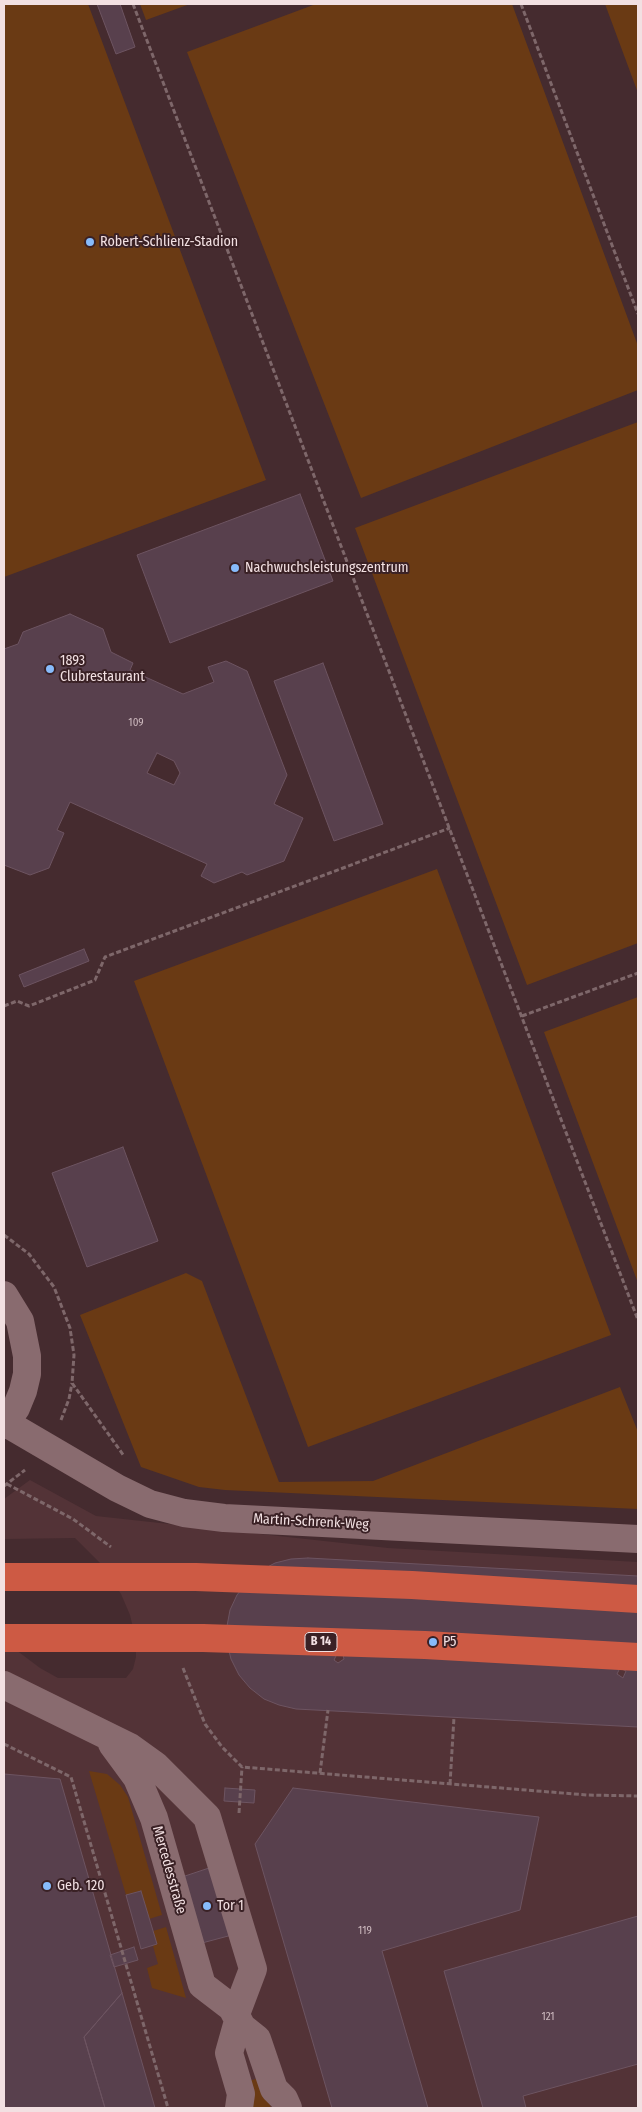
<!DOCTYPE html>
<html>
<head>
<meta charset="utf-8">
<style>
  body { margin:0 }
  #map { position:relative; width:642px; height:2112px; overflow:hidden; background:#452b2f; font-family:"Fira Sans Condensed",sans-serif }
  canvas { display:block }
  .frame { position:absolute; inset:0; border:5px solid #f2e0e2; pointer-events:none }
</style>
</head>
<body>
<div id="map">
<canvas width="642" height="2112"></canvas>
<div class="frame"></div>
</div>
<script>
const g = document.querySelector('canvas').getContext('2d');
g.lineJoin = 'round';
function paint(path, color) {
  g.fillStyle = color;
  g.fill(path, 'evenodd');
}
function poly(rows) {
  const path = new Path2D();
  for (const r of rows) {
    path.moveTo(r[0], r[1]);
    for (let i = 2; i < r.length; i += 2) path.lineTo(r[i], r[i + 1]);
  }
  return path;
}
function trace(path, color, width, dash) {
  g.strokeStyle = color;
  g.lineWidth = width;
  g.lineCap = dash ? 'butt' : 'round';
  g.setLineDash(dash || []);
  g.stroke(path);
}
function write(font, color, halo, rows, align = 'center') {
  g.font = font + ' "Fira Sans Condensed",sans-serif';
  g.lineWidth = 4;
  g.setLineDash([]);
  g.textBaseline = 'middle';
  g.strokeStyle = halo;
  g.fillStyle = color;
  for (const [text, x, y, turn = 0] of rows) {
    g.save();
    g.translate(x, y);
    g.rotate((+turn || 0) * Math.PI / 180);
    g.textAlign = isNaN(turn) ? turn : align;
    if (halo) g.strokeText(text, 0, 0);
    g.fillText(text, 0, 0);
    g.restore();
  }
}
paint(poly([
  [30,1480,96,1516,388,1548,638,1562,638,2108,4,2108,4,1499]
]), '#533337');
paint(poly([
  [4,4,88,4,266,480,4,577],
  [140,4,190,4,146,20],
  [316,4,512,4,638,346,638,390,361,498,187,52],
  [605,4,638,4,638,93],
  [638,422,638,943,527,985,355,528],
  [437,869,611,1335,308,1447,134,981],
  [638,997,638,1283,544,1032],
  [186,1273,202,1281,279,1482,373,1481,620,1387,638,1432,638,1509,225,1490,199,1487,141,1467,80,1315],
  [89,1771,107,1774,120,1785,128,1797,162,1915,149,1919,140,1891,126,1895],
  [166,1927,186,1998,152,1988,147,1968,158,1964,153,1946,156,1944,153,1931],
  [262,2077,271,2108,253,2108,246,2082]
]), '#6a3a14');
paint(poly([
  [75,1538,101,1564,121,1594,130,1615,136,1640,136,1657,133,1669,126,1678,58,1678,40,1668,16,1650,4,1638,4,1539]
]), '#452b2f');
const building = poly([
  [97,4,120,4,135,47,116,54,97,4],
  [300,494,333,581,170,643,137,555,300,494],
  [70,614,103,629,111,652,133,663,130,670,183,694,214,682,208,667,226,661,247,671,287,775,274,804,303,818,284,861,247,875,242,872,214,883,201,876,207,864,70,802,57,830,64,833,49,868,30,875,4,865,4,649,18,644,23,632,70,614],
  [157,753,174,761,180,773,174,785,147,773,157,753],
  [323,663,383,824,334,841,274,681,323,663],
  [84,949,89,961,24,987,19,975,84,949],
  [123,1147,158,1241,87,1267,52,1173,123,1147],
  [308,1558,638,1576,638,1727,296,1709,279,1705,264,1699,250,1688,239,1675,231,1659,227,1643,227,1626,230,1610,237,1595,248,1581,260,1571,275,1563,291,1559,308,1558],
  [337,1654,343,1655,344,1659,338,1663,334,1660,337,1654],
  [620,1668,626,1671,623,1678,617,1674,620,1668],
  [4,1774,60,1779,122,1993,84,2037,105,2108,4,2108,4,1774],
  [225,1788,255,1790,254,1803,224,1801,225,1788],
  [293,1788,539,1817,520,1910,382,1951,428,2108,332,2108,255,1844,293,1788],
  [212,1867,232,1935,202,1943,182,1877,212,1867],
  [141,1891,157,1944,141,1949,126,1895,141,1891],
  [638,1916,638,2064,523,2096,526,2108,483,2108,444,1971,638,1916],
  [134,1947,138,1960,114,1967,110,1955,134,1947],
  [122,1993,155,2108,105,2108,84,2037,122,1993]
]);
paint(building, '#58404d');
trace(building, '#6d5461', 1);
trace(poly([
  [133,4,638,1320],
  [521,4,638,314],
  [4,1006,17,1001,29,1006,95,980,105,957,450,828],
  [522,1016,638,973],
  [4,1235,29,1254,54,1287,70,1328,74,1355,72,1383,124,1456],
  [61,1420,69,1399,72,1383],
  [7,1484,73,1519,111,1547],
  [4,1486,25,1470],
  [183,1668,205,1724,222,1747,242,1767,587,1795,638,1796],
  [4,1744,71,1777,168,2108],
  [320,1773,328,1710],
  [450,1784,454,1717],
  [239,1813,242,1767]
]), '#7e676a', 3, [5, 2.5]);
trace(poly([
  [4,1295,20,1321,27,1356,27,1374,23,1391,16,1408,4,1425],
  [6,1423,117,1488,150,1504,184,1513,224,1518,638,1539],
  [4,1685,130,1747,155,1765,207,1817,253,1969,236,2014],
  [112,1744,137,1778,154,1818,202,1985,232,2008,242,2027,257,2039,274,2089,284,2099,288,2108],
  [238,2021,229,2053,241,2094,239,2108]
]), '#896b6f', 28);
trace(poly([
  [4,1577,196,1577,412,1585,638,1599],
  [4,1638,203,1638,425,1645,638,1657]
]), '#cd5a44', 28);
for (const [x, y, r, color] of [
  [90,242,5,"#87bbfb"],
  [235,568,5,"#87bbfb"],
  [50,669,5,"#87bbfb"],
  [433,1642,5,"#87bbfb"],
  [47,1886,5,"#87bbfb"],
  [207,1906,5,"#87bbfb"]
]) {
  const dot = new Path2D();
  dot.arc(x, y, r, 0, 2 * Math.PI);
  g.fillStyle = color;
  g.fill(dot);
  trace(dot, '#3a2125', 2);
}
write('11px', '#ccb8bd', null, [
  ["109",136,723],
  ["119",365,1931],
  ["121",548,2017]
]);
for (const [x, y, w] of [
  [321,1642,32]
]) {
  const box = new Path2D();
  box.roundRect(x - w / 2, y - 9.5, w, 19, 4);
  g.fillStyle = '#3a2125';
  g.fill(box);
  trace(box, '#f2e0e2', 1);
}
write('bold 12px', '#f2e0e2', null, [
  ["B 14",321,1642]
]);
write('14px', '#f2e0e2', '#3a2125', [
  ["Robert-Schlienz-Stadion",100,242],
  ["Nachwuchsleistungszentrum",245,568],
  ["1893",60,661],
  ["Clubrestaurant",60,677],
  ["P5",443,1642],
  ["Geb. 120",57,1886],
  ["Tor 1",217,1906]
], 'left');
write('14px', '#f2e0e2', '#3a2125', [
  ["Martin-Schrenk-Weg",311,1522,3],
  ["Mercedesstraße",169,1870,74]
]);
</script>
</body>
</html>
